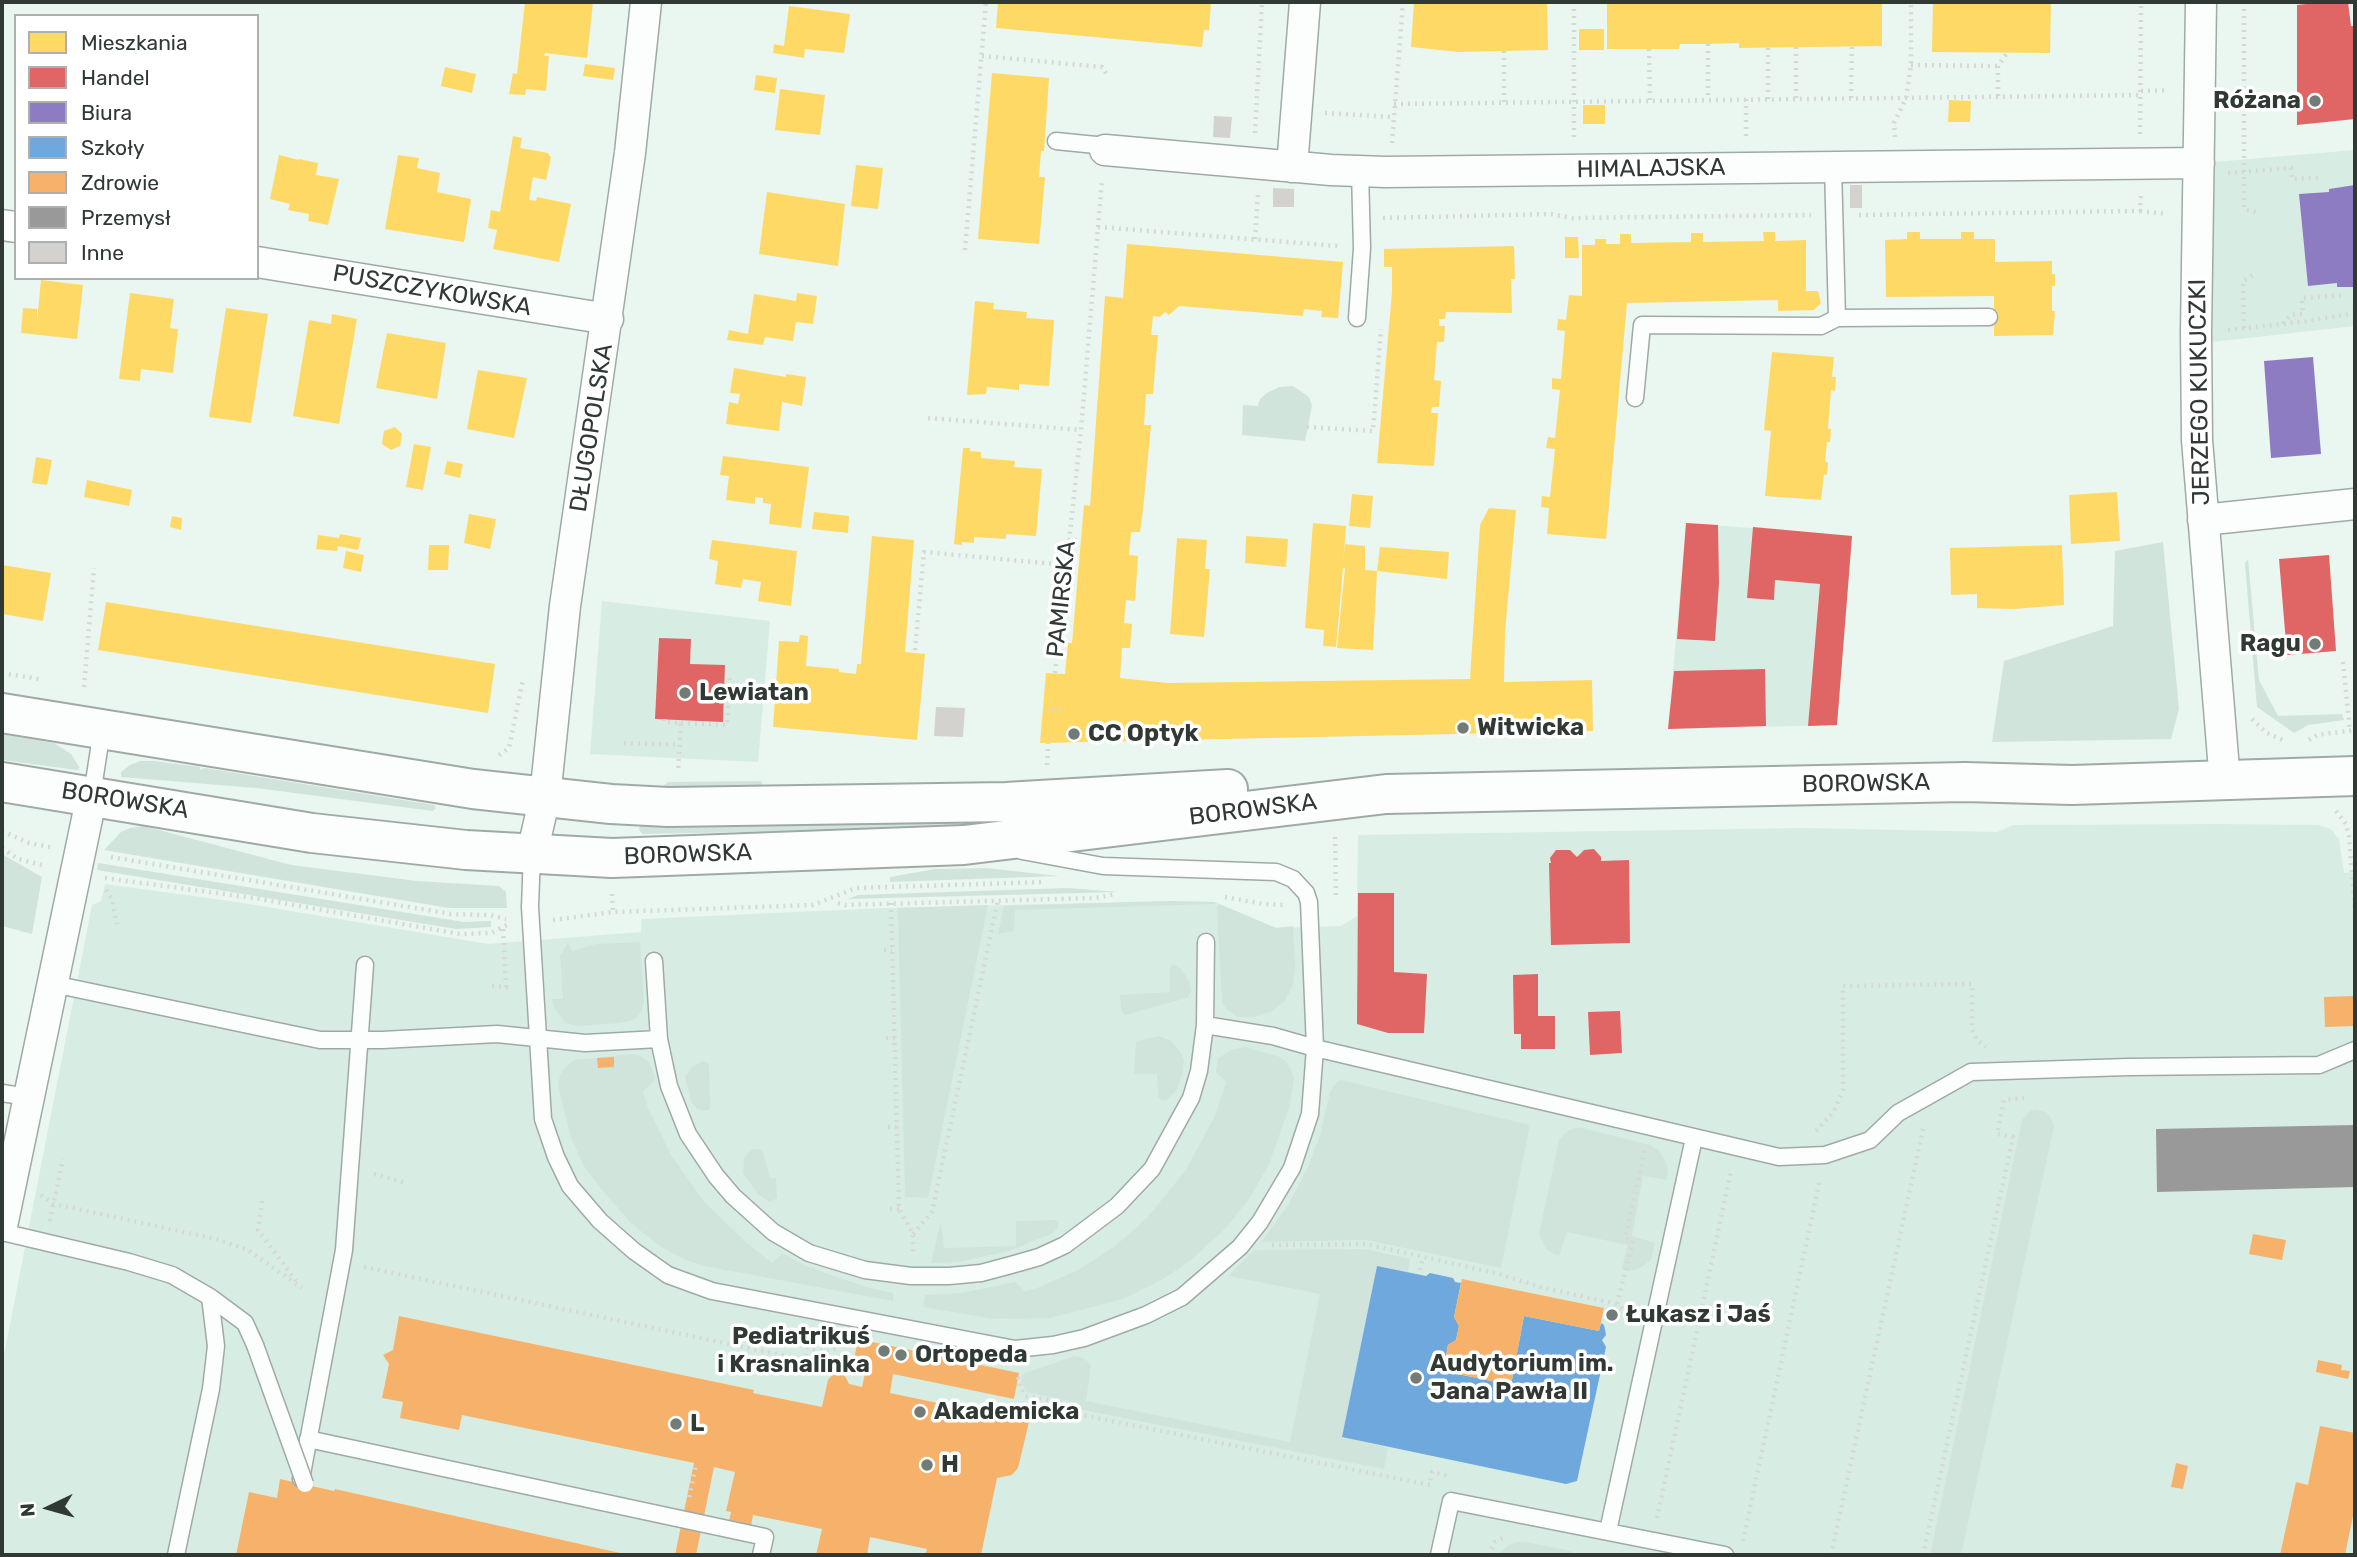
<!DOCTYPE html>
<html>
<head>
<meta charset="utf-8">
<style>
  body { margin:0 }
  #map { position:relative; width:2357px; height:1557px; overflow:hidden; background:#eaf6f0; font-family:Rubik,sans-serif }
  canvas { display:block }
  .frame { position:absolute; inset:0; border:4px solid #313935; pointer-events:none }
  .legend { position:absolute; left:14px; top:14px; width:245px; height:266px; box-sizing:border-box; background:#fff; border:2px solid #adb0ae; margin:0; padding:9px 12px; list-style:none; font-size:21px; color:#313935 }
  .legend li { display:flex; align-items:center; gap:14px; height:35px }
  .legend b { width:35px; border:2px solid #adb0ae }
  .north { position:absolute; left:14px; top:1473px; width:70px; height:70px; -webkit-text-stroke:5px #fff; paint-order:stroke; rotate:265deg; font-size:19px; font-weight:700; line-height:28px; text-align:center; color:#313935 }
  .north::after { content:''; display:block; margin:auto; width:24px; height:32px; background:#313935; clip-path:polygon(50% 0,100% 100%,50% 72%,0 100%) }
</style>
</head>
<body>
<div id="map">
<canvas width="2357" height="1557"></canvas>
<div class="frame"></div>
<ul class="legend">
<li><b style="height:19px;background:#ffd966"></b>Mieszkania</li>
<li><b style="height:19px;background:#e06666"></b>Handel</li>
<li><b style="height:19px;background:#8e7cc3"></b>Biura</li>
<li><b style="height:19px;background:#6fa8dc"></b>Szkoły</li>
<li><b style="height:19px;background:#f6b26b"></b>Zdrowie</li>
<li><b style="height:19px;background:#999"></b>Przemysł</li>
<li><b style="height:19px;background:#d4d2ce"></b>Inne</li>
</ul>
<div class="north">N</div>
</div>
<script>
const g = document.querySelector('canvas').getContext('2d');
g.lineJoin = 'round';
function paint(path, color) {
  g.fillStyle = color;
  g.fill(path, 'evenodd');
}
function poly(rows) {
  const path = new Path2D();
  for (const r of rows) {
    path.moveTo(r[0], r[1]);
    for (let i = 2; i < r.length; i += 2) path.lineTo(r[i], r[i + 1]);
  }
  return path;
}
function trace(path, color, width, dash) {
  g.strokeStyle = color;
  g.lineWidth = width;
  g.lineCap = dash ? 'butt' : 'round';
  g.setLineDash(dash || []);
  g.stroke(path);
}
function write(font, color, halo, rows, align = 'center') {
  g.font = font + ' Rubik,sans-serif';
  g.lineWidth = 7;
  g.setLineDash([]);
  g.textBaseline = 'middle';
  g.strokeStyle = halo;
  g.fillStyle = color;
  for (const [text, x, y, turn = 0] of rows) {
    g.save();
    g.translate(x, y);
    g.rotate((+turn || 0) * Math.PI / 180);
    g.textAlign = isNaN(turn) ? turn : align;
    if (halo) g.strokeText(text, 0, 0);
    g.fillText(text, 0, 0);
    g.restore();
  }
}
paint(poly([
  [2355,150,2355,326,2212,342,2214,162],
  [1686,523,1852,536,1837,725,1668,729],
  [602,601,770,621,758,762,590,754],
  [2220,824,2318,825,2331,829,2339,839,2344,873,2355,872,2355,1555,2,1555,2,1365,92,905,101,901,105,884,237,902,488,944,641,932,642,919,885,908,1170,901,1215,902,1276,928,1341,926,1357,916,1358,835,1804,828,1997,832,2013,825]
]), '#d7ede3');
paint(poly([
  [1293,386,1309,397,1312,406,1305,441,1242,435,1243,405,1258,406,1260,399,1267,393,1279,387],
  [2163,542,2179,709,2171,739,1992,742,2004,661,2113,626,2115,551],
  [2248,559,2259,680,2278,716,2342,714,2344,720,2308,725,2294,733,2257,707,2245,563],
  [2,734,54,743,71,754,80,768,77,770,2,760],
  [140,761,154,761,200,767,200,770,205,768,434,805,436,808,433,811,256,788,121,777,121,772,130,765],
  [761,781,763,785,760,787,709,789,662,787,668,782],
  [1027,818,1028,823,900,829,642,834,639,829,641,824],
  [144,826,291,865,417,881,499,886,506,892,507,908,449,908,104,850,121,832,130,828],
  [2,854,42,877,32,934,2,926],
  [98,863,464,922,491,921,491,927,456,929,97,870],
  [986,868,1059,876,890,882,890,877,935,869],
  [1068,888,1119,892,848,899,858,895],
  [1170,901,1215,902,1215,904,1015,910,1014,931,998,934,1004,906],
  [1219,904,1276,928,1293,926,1295,967,1293,985,1285,1001,1272,1011,1254,1017,1238,1017,1226,1009,1222,1001,1217,908],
  [988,905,928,1198,905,1197,898,908],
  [640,942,644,1001,642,1012,633,1020,620,1023,576,1026,566,1023,554,1008,552,999,563,999,560,955,568,943,572,951,596,944],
  [1173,964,1181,969,1189,981,1191,991,1187,998,1125,1015,1121,1010,1120,995,1170,992,1170,967],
  [1159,1036,1171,1041,1178,1049,1184,1060,1183,1072,1176,1091,1167,1100,1162,1100,1158,1097,1157,1074,1134,1074,1136,1041],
  [1245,1047,1280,1057,1288,1064,1294,1078,1289,1108,1269,1164,1251,1196,1227,1227,1191,1260,1165,1278,1123,1299,1050,1318,995,1319,923,1307,925,1295,961,1293,1015,1282,1025,1291,1035,1289,1078,1270,1115,1246,1148,1217,1185,1171,1214,1118,1226,1082,1216,1072,1218,1058,1234,1049],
  [632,1054,641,1056,650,1063,655,1077,653,1083,643,1091,648,1108,671,1155,704,1202,747,1243,772,1263,783,1253,802,1264,834,1276,870,1288,893,1293,893,1301,704,1266,685,1260,661,1247,632,1224,601,1189,584,1166,571,1138,558,1086,560,1075,566,1066,574,1060],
  [703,1061,709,1064,710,1109,706,1111,697,1109,691,1101,685,1077,692,1067],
  [1341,1080,1530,1125,1501,1268,1366,1240,1261,1242,1287,1207,1309,1165,1320,1135,1330,1092,1337,1082],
  [2035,1109,2046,1112,2050,1116,2054,1126,1961,1555,1930,1555,2022,1120,2030,1111],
  [1578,1127,1650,1145,1658,1150,1665,1160,1668,1170,1667,1180,1643,1176,1632,1236,1655,1243,1651,1260,1640,1268,1629,1271,1622,1269,1627,1245,1567,1232,1559,1256,1548,1251,1544,1245,1539,1234,1559,1140,1566,1132],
  [758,1149,763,1152,770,1178,776,1178,777,1198,770,1202,759,1195,743,1173,744,1158,751,1150],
  [1056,1220,1058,1222,1058,1228,1053,1233,1009,1251,958,1262,931,1263,941,1221,944,1248,1016,1246,1016,1221],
  [1365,1249,1410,1259,1408,1272,1377,1266,1342,1436,1388,1448,1384,1469,1068,1407,1069,1401,1027,1392,1021,1382,1023,1374,1074,1356,1080,1357,1089,1362,1091,1367,1086,1401,1290,1442,1320,1294,1228,1276,1254,1250],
  [1518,1542,1526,1542,1572,1551,1571,1555,1497,1555,1509,1545]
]), '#d1e4db');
paint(poly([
  [525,2,593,2,587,58,545,53,544,56,549,56,546,91,526,89,525,95,509,94,513,73,517,74],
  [998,2,1211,2,1209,30,1204,30,1202,47,996,28],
  [1414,2,1547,2,1548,50,1458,52,1411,47],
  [1607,2,1882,2,1882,46,1739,48,1739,43,1708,44,1680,44,1679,49,1607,49],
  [1933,2,2051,2,2050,53,1932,52],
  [789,6,850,14,844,53,805,49,804,58,773,53,774,44,784,46],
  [1579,29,1604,29,1604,50,1579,50],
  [585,64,615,68,613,80,583,76],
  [445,67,476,74,472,93,441,86],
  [992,73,1049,78,1044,151,1041,151,1039,177,1045,177,1039,244,978,239],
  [756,75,777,78,775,93,754,90],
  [780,89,825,95,820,135,775,130],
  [1949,100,1971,101,1970,122,1948,122],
  [1583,105,1605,105,1605,124,1583,124],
  [513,136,522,138,520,148,548,153,551,158,546,180,533,177,529,200,536,201,537,197,571,204,559,262,493,249,497,230,488,228,491,210,500,212],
  [279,155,299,160,297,170,299,159,318,163,316,175,339,179,328,225,308,221,309,214,288,210,290,204,270,199],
  [398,155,419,158,417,168,440,173,437,192,471,199,464,242,385,229],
  [856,165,883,168,878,209,851,206],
  [767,192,845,204,838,266,759,254],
  [1763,232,1775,232,1775,241,1806,240,1806,291,1818,291,1821,303,1814,310,1778,311,1778,300,1627,303,1606,539,1547,534,1549,508,1541,507,1542,496,1550,497,1555,449,1546,448,1548,437,1555,438,1560,390,1552,389,1552,378,1561,379,1565,331,1557,330,1558,319,1566,320,1569,295,1582,296,1582,245,1595,245,1595,239,1606,239,1606,244,1620,244,1620,234,1631,234,1631,243,1691,242,1691,233,1703,233,1703,242,1764,241],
  [1907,232,1920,232,1920,239,1961,239,1961,232,1974,232,1974,239,1995,239,1995,262,2052,261,2052,274,2055,274,2055,286,2052,286,2052,311,2055,311,2053,335,1994,336,1994,296,1886,297,1885,240,1907,239],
  [1565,237,1578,237,1579,258,1565,258],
  [1127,244,1343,262,1338,318,1321,317,1322,311,1304,309,1303,316,1179,306,1169,315,1165,312,1160,317,1153,316,1151,335,1158,335,1153,394,1146,394,1144,425,1151,425,1143,510,1140,532,1131,532,1129,555,1138,556,1135,601,1126,600,1124,623,1132,624,1130,648,1122,648,1120,678,1168,683,1470,679,1480,525,1489,508,1516,510,1505,632,1504,682,1592,680,1593,731,1040,743,1046,673,1065,674,1068,643,1072,643,1084,505,1090,506,1105,296,1123,298],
  [1514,246,1515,279,1511,279,1512,313,1446,312,1445,319,1439,319,1439,326,1445,326,1444,342,1437,342,1434,380,1441,381,1439,407,1432,407,1431,413,1438,413,1434,466,1377,463,1392,292,1392,267,1384,267,1384,249],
  [41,280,83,285,77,339,21,333,23,308,37,309,37,322],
  [130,293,174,299,170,328,178,329,173,373,141,369,140,381,119,379],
  [797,293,817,296,813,324,796,322,793,341,765,337,763,345,727,340,729,330,748,334,754,294,796,301],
  [975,301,994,303,993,309,1027,312,1026,318,1054,320,1049,386,1019,384,1019,390,987,387,986,394,967,395],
  [226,308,268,314,251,423,209,417],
  [332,314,357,319,339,424,293,416,309,320,331,324],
  [387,333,446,343,437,399,376,388],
  [1772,352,1834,357,1832,377,1836,377,1835,391,1831,390,1828,429,1831,429,1830,442,1827,442,1825,461,1828,463,1827,475,1824,474,1821,500,1765,496,1771,431,1764,430],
  [734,368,786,377,786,374,806,377,802,406,782,402,779,431,726,424,729,402,738,404,740,394,730,393],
  [478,370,527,378,514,438,467,429],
  [395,427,402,434,400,446,391,450,382,444,384,431],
  [414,444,431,447,423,490,406,487],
  [963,448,970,448,970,451,981,452,981,458,1015,461,1014,467,1042,469,1036,536,1006,534,1006,539,974,537,974,543,962,542,962,545,954,544],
  [723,456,809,467,801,528,769,524,771,504,763,503,763,498,755,497,755,504,726,500,729,476,720,475],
  [36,457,52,460,47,485,32,483],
  [447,461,463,464,460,478,444,474],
  [87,480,132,490,129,506,84,497],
  [2117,492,2120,541,2071,544,2069,495],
  [1352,494,1373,496,1370,528,1349,526],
  [814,512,849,516,848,533,812,529],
  [469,514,496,519,490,549,464,543],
  [172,516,182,518,181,530,170,527],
  [1313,523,1346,526,1343,563,1345,544,1365,546,1365,570,1377,571,1373,650,1337,648,1345,568,1343,568,1336,647,1323,646,1324,630,1305,628],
  [340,534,361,538,358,550,338,546,337,551,316,549,318,535,339,538],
  [872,536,914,540,905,652,925,654,917,740,773,727,779,641,799,642,800,635,808,636,806,666,839,669,839,672,856,674,857,664,861,664],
  [1246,536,1288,539,1286,567,1245,563],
  [1177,538,1207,540,1205,569,1210,569,1204,637,1170,634],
  [712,540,797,551,791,606,758,601,761,582,743,579,741,588,715,584,718,561,709,559],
  [429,545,449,545,448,570,428,570],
  [2062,545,2064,605,2014,609,1977,608,1977,594,1951,595,1950,548],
  [1380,547,1449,552,1447,579,1377,571],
  [346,551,364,555,361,572,343,568],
  [2,565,51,573,43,621,2,614],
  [106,602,495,664,488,713,98,650]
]), '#ffd966');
paint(poly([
  [2325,2,2348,2,2351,26,2355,26,2355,119,2297,125,2297,5],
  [1686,523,1718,525,1719,583,1715,641,1677,639],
  [1753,527,1852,536,1837,725,1808,726,1820,584,1775,580,1774,600,1747,598],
  [2329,555,2336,651,2287,655,2279,559],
  [659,638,691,639,690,664,725,665,723,722,655,719],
  [1765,669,1766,726,1668,729,1674,671],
  [1594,849,1601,857,1601,861,1629,860,1630,943,1551,945,1549,863,1551,863,1550,858,1556,850,1570,850,1577,857,1584,850],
  [1358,893,1394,893,1394,972,1427,974,1424,1033,1388,1033,1357,1024],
  [1538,974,1538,1016,1555,1016,1555,1049,1521,1049,1521,1034,1514,1034,1513,975],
  [1620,1011,1622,1053,1590,1055,1588,1012]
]), '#e06666');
paint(poly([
  [2355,185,2355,287,2337,287,2337,283,2308,286,2299,194,2329,192,2329,189],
  [2313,357,2321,454,2271,458,2264,361]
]), '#8e7cc3');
paint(poly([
  [1377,1266,1426,1276,1430,1273,1453,1278,1455,1282,1461,1283,1454,1317,1459,1326,1456,1340,1448,1345,1443,1371,1511,1385,1524,1316,1599,1331,1601,1323,1604,1325,1606,1335,1602,1340,1606,1347,1577,1481,1566,1484,1342,1437]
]), '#6fa8dc');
paint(poly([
  [2354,996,2355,1026,2325,1027,2324,997],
  [614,1057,614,1067,598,1068,597,1058],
  [2253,1234,2286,1240,2282,1260,2249,1254],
  [1462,1279,1604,1308,1599,1331,1524,1316,1511,1385,1443,1371,1448,1345,1456,1340,1459,1326,1454,1317],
  [399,1316,754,1390,753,1393,822,1407,828,1380,833,1374,844,1374,849,1384,862,1387,866,1369,853,1365,858,1339,1019,1373,1014,1399,893,1374,890,1393,1009,1418,1014,1412,1021,1410,1028,1414,1029,1422,1018,1468,1012,1475,997,1478,981,1555,925,1555,927,1549,870,1537,867,1555,816,1555,822,1529,753,1515,751,1526,729,1521,731,1512,726,1511,735,1472,714,1467,696,1555,675,1555,694,1463,462,1415,459,1430,400,1418,403,1402,382,1398,389,1364,383,1355,393,1350],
  [2318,1360,2342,1365,2341,1370,2350,1371,2348,1379,2316,1372],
  [2320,1426,2355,1433,2355,1506,2345,1555,2280,1555,2296,1482,2308,1485],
  [2176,1463,2188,1466,2183,1489,2171,1487],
  [280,1479,334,1491,335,1489,629,1555,236,1555,249,1492,277,1498]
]), '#f6b26b');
paint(poly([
  [2355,1125,2355,1187,2157,1192,2156,1129]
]), '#999');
paint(poly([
  [1214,116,1232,117,1230,138,1213,137],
  [1850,185,1862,185,1862,208,1850,208],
  [1273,188,1294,189,1294,207,1273,207],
  [936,707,965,708,963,737,934,736]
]), '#d4d2ce');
const service = poly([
  [1056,141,1096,145,1105,150],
  [1833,167,1837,318,1989,317],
  [1357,318,1362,248,1360,171],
  [1635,398,1642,325,1821,326,1837,318],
  [92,795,102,730],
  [532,853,530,907,543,1119,556,1157,570,1186,600,1221,634,1251,668,1275,712,1291,1015,1349,1053,1345,1084,1338,1146,1315,1182,1297,1240,1247,1260,1222,1292,1168,1310,1114,1315,1048,1309,902,1306,893,1293,879,1276,872,1103,866,1022,851],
  [654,961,659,1039,669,1086,688,1134,716,1176,733,1196,773,1232,809,1253,865,1270,911,1276,949,1276,981,1273,1011,1265,1039,1257,1065,1245,1117,1206,1152,1169,1191,1098,1199,1071,1205,1025,1206,942],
  [53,984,320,1040,382,1040,497,1034,585,1043,659,1039],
  [1205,1025,1273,1036,1315,1048,1779,1157,1825,1155,1870,1140,1898,1113,1971,1072,2128,1067,2319,1065,2355,1050],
  [2,1093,28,1097],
  [2,1232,129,1262,172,1275,210,1297,245,1323,255,1345],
  [308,1439,765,1537,761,1555],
  [301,1479,344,1250,365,965],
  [1608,1531,1694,1138],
  [176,1555,211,1389,216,1346,210,1297],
  [1439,1555,1451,1501,1725,1555]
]);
const minor = poly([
  [2201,2,2196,332,2197,440,2225,782],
  [1105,150,1331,170,1385,172,2199,163],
  [1292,167,1305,2],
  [2,225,16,227],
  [257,262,608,319],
  [2203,520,2355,504],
  [532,853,545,797,565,606,630,153,646,2],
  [2,1226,92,795]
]);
const tertiary = poly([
  [2,713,473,789,611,804,668,807,1006,802,1228,789],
  [2,782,312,833,466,850,612,858,964,845,1386,794,1965,782,2072,785,2355,776]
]);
trace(service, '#a0aaa5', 19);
trace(minor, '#a0aaa5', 33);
trace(tertiary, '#a0aaa5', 42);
trace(poly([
  [1574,2,1574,141],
  [2244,2,2244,209,2256,212],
  [1708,44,1708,99],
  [1796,47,1796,98],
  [1768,48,1768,99],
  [1649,49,1650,100],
  [982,56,1102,67,1107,75],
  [1911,65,1998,66],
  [2141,91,2168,90],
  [1998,96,1998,66,2007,53],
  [1851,98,1852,47],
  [1746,99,1746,137],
  [1504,102,1504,51],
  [1394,104,2140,95],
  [1325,113,1393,117],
  [1255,133,1262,2],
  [2140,134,2141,2],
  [1895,137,1894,123,1906,98,1911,65,1911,2],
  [1392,143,1403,2],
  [2228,173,2291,168,2292,179,2318,178],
  [2140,211,2167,214],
  [1859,215,2140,211,2141,194],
  [1383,218,1551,214,1572,218,1811,215],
  [1098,227,1338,246],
  [1255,239,1258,194],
  [965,250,986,2],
  [2283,324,2291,315,2303,314,2302,298,2345,295],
  [2244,328,2243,281,2255,274],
  [2228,330,2308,321,2355,313],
  [928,418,1081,430],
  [1307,427,1373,431,1381,329],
  [1068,540,1081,540],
  [1061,609,1075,610],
  [915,650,924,552,1066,565],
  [2343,662,2350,731],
  [2,673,39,679],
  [1055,673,1081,430,1102,180],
  [84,687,94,568],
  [1051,710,1061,710],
  [664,719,664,722,681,723,678,772],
  [2252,719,2267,733,2285,741],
  [681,723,727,725,730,674],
  [2309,740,2317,735,2355,730],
  [624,743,679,745],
  [499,755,509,748,523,679],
  [1047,765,1048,743],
  [2336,811,2346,824,2349,836,2355,915],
  [2,831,29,843,50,847],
  [1335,837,1336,898],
  [2,848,18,859,46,866],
  [111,857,451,914,489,915,506,919],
  [105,878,254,898,460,934,491,933,507,925],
  [106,890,112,899,117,924],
  [612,894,613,912],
  [1225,897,1264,904,1283,905],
  [838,903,845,905,1095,898,1116,894],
  [891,903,899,1209,913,1234,913,1252],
  [553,920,613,912,813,905,856,888,1044,882],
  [884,950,892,950],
  [492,986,506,987,503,927],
  [886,1038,895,1038],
  [888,1127,897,1127],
  [1816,1131,1834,1111,1843,1090,1843,986,1972,984,1972,1030,1977,1040,1986,1047],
  [374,1174,406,1183],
  [41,1195,54,1204,216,1239,248,1250,302,1288],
  [262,1201,258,1230,296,1281],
  [890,1209,899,1209],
  [50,1221,63,1159],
  [913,1234,932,1212,998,900],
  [1272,1245,1366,1244,1499,1274,1544,1288,1617,1304,1629,1315],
  [364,1267,805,1360,807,1348,829,1352,848,1342],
  [1420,1270,1423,1257],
  [1617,1304,1633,1241,1625,1238,1645,1149],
  [1018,1377,1020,1386,1025,1396,1063,1402,1062,1411,1430,1485,1432,1472,1449,1476],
  [689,1497,696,1464],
  [1657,1518,1731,1171],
  [1743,1541,1820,1179],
  [1488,1555,1495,1542,1506,1537],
  [1831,1555,1923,1129],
  [1923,1555,2013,1137,1997,1134,2004,1100,2024,1098]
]), '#d6d8d7', 4.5, [2, 5]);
trace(service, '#fcfefd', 16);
trace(minor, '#fcfefd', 30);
trace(tertiary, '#fcfefd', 38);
const serviceBridge = poly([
  [255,1345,305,1484]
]);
trace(serviceBridge, '#a0aaa5', 19, []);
trace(serviceBridge, '#fcfefd', 16);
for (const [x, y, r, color] of [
  [2315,101,7,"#727b76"],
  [2315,644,7,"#727b76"],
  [685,693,7,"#727b76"],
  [1463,728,7,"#727b76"],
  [1074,734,7,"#727b76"],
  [1612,1315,7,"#727b76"],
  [884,1351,7,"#727b76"],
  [901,1355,7,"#727b76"],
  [1416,1378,7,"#727b76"],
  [920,1412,7,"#727b76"],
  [676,1424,7,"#727b76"],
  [927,1465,7,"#727b76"]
]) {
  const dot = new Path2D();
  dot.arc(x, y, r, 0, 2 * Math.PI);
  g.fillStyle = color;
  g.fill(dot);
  trace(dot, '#fff', 2.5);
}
write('bold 24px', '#313935', '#fff', [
  ["Różana",2301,101,"right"],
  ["Ragu",2301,644,"right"],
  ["Lewiatan",699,693],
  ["Witwicka",1477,728],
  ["CC Optyk",1088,734],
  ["Łukasz i Jaś",1626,1315],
  ["Pediatrikuś",870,1337,"right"],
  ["i Krasnalinka",870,1365,"right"],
  ["Ortopeda",915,1355],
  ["Audytorium im.",1430,1364],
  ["Jana Pawła II",1430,1392],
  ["Akademicka",934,1412],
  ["L",690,1424],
  ["H",941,1465]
], 'left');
write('24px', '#313935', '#fff', [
  ["HIMALAJSKA",1651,169,-1],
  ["PUSZCZYKOWSKA",432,291,10],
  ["JERZEGO KUKUCZKI",2200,392,-91],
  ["DŁUGOPOLSKA",592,428,-81],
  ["PAMIRSKA",1062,599,-84],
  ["BOROWSKA",1866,784,-1],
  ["BOROWSKA",125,801,9],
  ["BOROWSKA",1253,810,-7],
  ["BOROWSKA",688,855,-2]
]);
</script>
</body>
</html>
